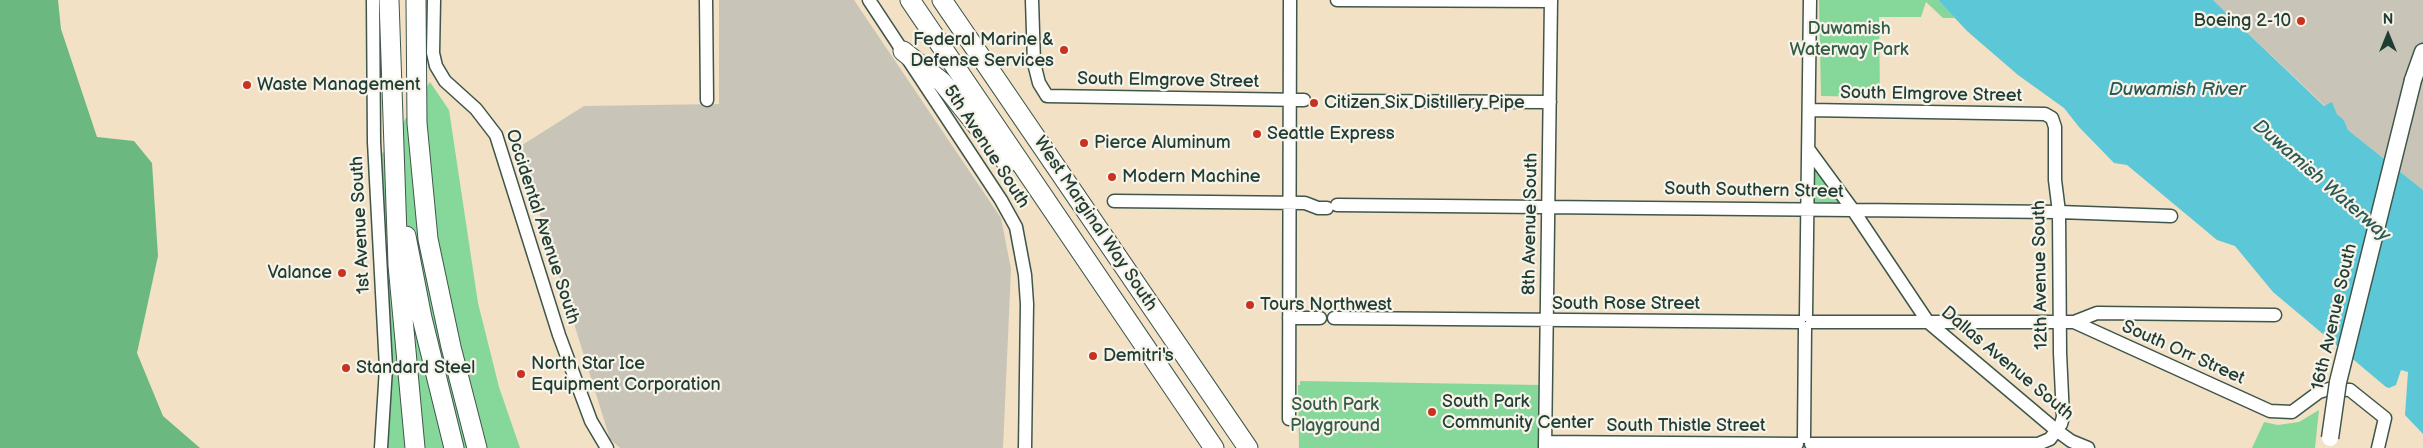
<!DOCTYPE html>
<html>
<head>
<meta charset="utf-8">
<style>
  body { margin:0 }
  #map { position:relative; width:2423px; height:448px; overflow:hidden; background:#f2e1c5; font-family:"Balsamiq Sans",sans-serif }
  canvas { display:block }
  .north { position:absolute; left:2363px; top:10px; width:50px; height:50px; -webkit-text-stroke:4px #f7f3e8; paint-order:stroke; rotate:0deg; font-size:14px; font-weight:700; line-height:20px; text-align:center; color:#1f3d34 }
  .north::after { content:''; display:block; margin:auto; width:18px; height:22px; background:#1f3d34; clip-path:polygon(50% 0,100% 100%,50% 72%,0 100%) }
</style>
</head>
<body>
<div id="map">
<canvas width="2423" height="448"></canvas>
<div class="north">N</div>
</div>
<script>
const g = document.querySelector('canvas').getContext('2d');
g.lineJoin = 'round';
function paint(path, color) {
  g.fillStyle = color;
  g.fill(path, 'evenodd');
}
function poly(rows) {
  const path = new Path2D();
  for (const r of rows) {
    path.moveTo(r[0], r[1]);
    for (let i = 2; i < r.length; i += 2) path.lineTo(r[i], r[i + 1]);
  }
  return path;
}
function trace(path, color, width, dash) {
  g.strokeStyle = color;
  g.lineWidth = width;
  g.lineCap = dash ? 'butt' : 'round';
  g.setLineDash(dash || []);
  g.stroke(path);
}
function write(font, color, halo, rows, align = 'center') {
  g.font = font + ' "Balsamiq Sans",sans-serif';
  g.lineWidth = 4.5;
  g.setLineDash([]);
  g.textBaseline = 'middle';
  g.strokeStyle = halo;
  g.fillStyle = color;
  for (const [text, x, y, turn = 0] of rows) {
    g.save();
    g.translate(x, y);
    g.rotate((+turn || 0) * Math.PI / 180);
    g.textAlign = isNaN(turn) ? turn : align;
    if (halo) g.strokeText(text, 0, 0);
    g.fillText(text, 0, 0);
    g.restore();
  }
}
paint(poly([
  [719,0,854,0,1001,218,1011,269,1003,448,620,448,610,439,519,147,584,106,719,104],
  [2213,0,2423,0,2423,190,2348,130,2344,120,2337,114,2332,103,2325,106]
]), '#c8c4b8');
paint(poly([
  [1819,0,1938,0,1955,18,1943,18,1926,2,1921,17,1879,17,1880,97,1821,96],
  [430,82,449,110,478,303,499,387,520,448,386,448,390,406,392,346,382,154],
  [1809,157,1853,210,1807,209],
  [1300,381,1541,385,1540,448,1299,448,1298,385,1300,385],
  [2319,410,2315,448,2252,448,2264,422,2278,425,2299,422]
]), '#85d899');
paint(poly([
  [0,0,58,0,61,29,97,137,134,141,152,163,158,256,137,353,163,416,200,448,0,448]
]), '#6cb881');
paint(poly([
  [1938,0,2213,0,2324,106,2332,102,2337,114,2344,120,2348,130,2423,190,2423,434,2405,415,2408,372,2401,370,2396,385,2389,388,2386,387,2273,292,2235,246,2217,240,2127,165,2114,163,2079,127,2064,108,2018,75,1967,31]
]), '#5cc7d7');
const minor = poly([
  [373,0,374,142,386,368,381,448],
  [434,0,433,53,436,66,445,81,476,109,496,135,559,335,591,421,607,448],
  [706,0,707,100],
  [869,0,1001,200,1016,227,1025,275,1027,304,1025,448],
  [1032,0,1034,63,1039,83,1047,96,1304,100],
  [1337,0,1551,1],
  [1346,101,1550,102],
  [1809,110,2045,114,2052,118,2055,127,2055,180,2059,212,2060,353,2063,417,2061,424,2050,439,2038,444,1811,444],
  [1809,150,1853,210,1928,322,2056,430,2071,441,2088,448],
  [1114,201,1305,203,1318,208,1327,208],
  [1337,205,2059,212,2171,216],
  [1806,315,1810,0],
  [1289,318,1320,318],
  [1334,318,1799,322],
  [1812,322,2074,322,2270,411,2292,412,2319,392,2329,389,2350,390,2385,418,2378,448],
  [2074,322,2097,313,2275,315],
  [1289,419,1290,0],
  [1804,437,1805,328],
  [1545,442,1797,444],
  [1545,448,1551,0]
]);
const major = poly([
  [2413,80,2423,52]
]);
const highway = poly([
  [389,0,398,265,415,448],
  [416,0,417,123,428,239,451,347,477,448],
  [910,0,1214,448],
  [942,0,1248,448],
  [903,51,942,82,1007,163],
  [406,236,422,318,454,448]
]);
trace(minor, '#3f564a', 15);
trace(major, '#3f564a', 19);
trace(highway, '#3f564a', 21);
trace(minor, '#fff', 12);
trace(major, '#fff', 16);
trace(highway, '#fff', 19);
const majorBridge = poly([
  [2330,438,2338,382,2413,80]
]);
trace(majorBridge, '#3f564a', 19, []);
trace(majorBridge, '#fff', 16);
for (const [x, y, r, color] of [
  [2301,21,5,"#c8321e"],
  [1064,50,5,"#c8321e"],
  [247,85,5,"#c8321e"],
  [1314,103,5,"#c8321e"],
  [1257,134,5,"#c8321e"],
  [1084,143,5,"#c8321e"],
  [1112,177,5,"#c8321e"],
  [342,273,5,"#c8321e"],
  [1250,305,5,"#c8321e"],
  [1093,356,5,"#c8321e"],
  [346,368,5,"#c8321e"],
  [521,374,5,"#c8321e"],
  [1432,412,5,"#c8321e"]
]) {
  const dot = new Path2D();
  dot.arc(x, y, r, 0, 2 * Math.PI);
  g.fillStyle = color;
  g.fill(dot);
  trace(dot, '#f7f3e8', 2);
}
write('18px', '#1f3d34', '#f7f3e8', [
  ["Boeing 2-10",2291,21,"right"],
  ["Federal Marine &",1054,40,"right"],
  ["Defense Services",1054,61,"right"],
  ["Waste Management",257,85],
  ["Citizen Six Distillery Pipe",1324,103],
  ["Seattle Express",1267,134],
  ["Pierce Aluminum",1094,143],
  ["Modern Machine",1122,177],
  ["Valance",332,273,"right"],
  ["Tours Northwest",1260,305],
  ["Demitri's",1103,356],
  ["North Star Ice",531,364],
  ["Equipment Corporation",531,385],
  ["Standard Steel",356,368],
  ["South Park",1442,402],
  ["Community Center",1442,423]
], 'left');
write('18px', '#335c48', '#f7f3e8', [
  ["Duwamish",1849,29],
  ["Waterway Park",1849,50],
  ["South Park",1335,405],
  ["Playground",1335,426]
]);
write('18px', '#1f3d34', '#f7f3e8', [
  ["South Elmgrove Street",1168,81,1],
  ["South Elmgrove Street",1931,95,1],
  ["5th Avenue South",986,147,57],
  ["South Southern Street",1754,191,1],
  ["West Marginal Way South",1095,224,56],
  ["8th Avenue South",1531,224,-89],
  ["1st Avenue South",361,225,-93],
  ["Occidental Avenue South",542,227,72],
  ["12th Avenue South",2041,275,-91],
  ["South Rose Street",1626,304],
  ["16th Avenue South",2335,317,-77],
  ["South Orr Street",2183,353,24],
  ["Dallas Avenue South",2007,364,40],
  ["South Thistle Street",1686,426]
]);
write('italic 19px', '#2b5955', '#f7f3e8', [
  ["Duwamish River",2177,90],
  ["Duwamish Waterway",2321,181,41]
]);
</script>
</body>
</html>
